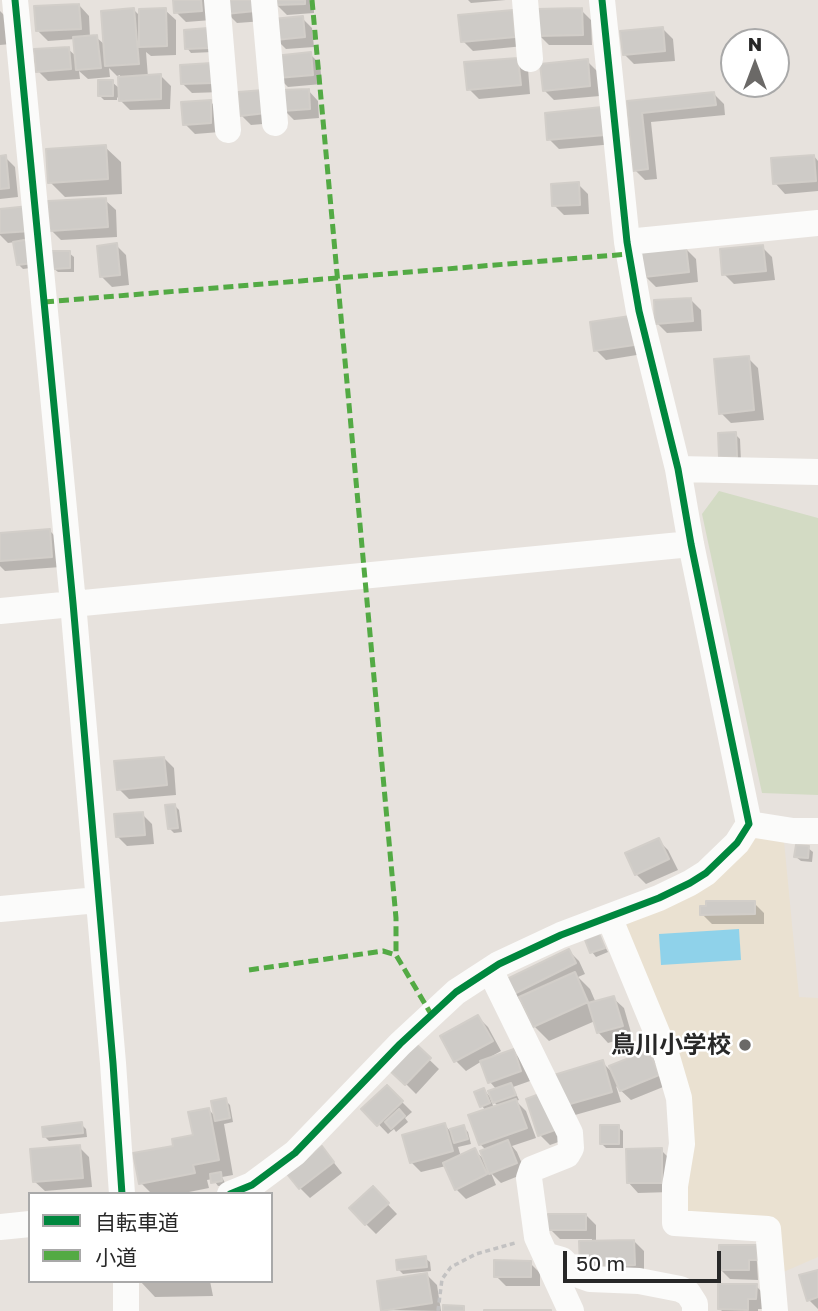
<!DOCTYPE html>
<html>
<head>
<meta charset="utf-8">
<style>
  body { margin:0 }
  #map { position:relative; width:818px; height:1311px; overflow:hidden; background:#e7e2dd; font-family:"Golos Text","Noto Sans JP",sans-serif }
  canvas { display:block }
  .legend { position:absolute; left:28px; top:1192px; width:245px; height:91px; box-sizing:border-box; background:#fff; border:2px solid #a9a9a9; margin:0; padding:9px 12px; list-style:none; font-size:21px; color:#282828 }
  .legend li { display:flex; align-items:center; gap:14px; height:35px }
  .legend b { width:35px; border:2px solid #a9a9a9 }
  .north { position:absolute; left:720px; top:28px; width:70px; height:70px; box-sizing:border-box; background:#fff; border:2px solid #a9a9a9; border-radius:50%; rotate:0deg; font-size:19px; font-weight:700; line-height:28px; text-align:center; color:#282828 }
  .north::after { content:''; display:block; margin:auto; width:24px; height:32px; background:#6b6967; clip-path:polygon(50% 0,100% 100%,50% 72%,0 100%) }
  .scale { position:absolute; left:563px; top:1251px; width:158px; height:32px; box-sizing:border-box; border:4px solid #282828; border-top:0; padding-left:9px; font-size:21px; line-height:24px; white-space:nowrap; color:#282828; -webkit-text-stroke:5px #fff; paint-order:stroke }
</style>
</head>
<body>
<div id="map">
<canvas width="818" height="1311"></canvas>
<ul class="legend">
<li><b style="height:9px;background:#00873e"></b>自転車道</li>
<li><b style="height:9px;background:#53aa44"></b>小道</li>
</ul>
<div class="north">N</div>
<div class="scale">50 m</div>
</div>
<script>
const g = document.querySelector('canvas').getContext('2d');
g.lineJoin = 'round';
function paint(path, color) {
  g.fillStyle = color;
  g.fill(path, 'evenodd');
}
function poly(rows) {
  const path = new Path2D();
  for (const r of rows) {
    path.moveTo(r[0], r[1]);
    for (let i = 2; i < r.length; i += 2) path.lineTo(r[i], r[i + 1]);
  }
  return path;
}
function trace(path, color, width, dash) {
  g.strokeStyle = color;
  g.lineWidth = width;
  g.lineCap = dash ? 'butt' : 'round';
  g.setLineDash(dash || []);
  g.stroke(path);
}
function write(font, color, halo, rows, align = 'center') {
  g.font = font + ' "Golos Text","Noto Sans JP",sans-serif';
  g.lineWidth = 5;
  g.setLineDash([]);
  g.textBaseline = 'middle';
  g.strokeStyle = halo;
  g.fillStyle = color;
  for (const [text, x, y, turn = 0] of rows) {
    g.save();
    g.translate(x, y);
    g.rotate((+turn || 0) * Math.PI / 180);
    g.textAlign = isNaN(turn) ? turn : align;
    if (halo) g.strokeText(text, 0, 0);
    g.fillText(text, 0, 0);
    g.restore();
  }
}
paint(poly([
  [754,833,784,841,799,997,818,998,818,1257,781,1273,776,1223,682,1215,689,1092,626,925,717,875]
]), '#eae1d1');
paint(poly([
  [719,491,818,518,818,795,762,793,702,514]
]), '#d3dbc4');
paint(poly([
  [739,929,741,960,661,965,659,934]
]), '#8fd2ea');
paint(poly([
  [174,0,206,0,212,20,186,22,176,12],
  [262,0,264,21,237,23,227,13],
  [276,0,314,0,314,13,287,15,277,5],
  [468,0,506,0,471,3],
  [79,5,89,16,90,37,96,37,105,45,134,10,140,16,165,10,176,20,176,55,151,56,146,52,148,77,161,76,171,86,170,109,130,110,117,97,117,100,104,100,100,96,112,82,120,89,120,75,117,76,109,68,110,77,88,79,79,71,80,79,48,81,38,71,68,49,77,57,75,39,48,41,38,31],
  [581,10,591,20,592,45,549,45,539,35],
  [0,11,8,19,11,44,0,45],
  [512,11,524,46,473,51,463,41],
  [302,18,312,28,314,47,286,49,276,39],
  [663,29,673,39,675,61,634,64,624,54],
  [186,31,213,52,191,53,187,48],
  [310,54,320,64,322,84,288,87,278,77],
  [518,59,528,69,530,94,479,99,469,89],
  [587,61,597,71,600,96,554,100,544,90],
  [211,65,222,92,192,93,182,83],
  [308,90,318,101,319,118,294,120,284,110],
  [240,93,275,123,251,125,241,115],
  [714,94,724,104,725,115,651,122,657,179,645,180,635,170,629,102],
  [210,101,220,111,220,132,195,134,185,124],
  [611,119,614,144,559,149,549,139],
  [105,147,121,162,122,194,65,197,50,182],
  [814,156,818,161,818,191,785,194,775,183],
  [0,157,5,157,15,167,18,197,0,199],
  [578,184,588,194,589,214,564,215,554,205],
  [105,200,116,210,117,237,61,240,51,230],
  [29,208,38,267,23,269,19,265,15,242,8,243,0,235,0,210],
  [116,245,126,255,129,285,112,287,102,277],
  [762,247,772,257,775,280,734,284,724,274],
  [686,249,696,259,698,282,656,287,646,277],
  [69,253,74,257,74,272,58,272,53,268],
  [691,300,701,310,702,331,667,333,657,323],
  [630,318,643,354,606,360,596,350],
  [748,358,758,368,764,420,731,423,721,413],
  [735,434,740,439,741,461,725,461],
  [50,531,60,541,61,567,5,571,0,566,0,534],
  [164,758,174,768,176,795,129,799,119,789],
  [175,806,179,810,182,832,174,833,170,829],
  [142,814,152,824,154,844,127,846,117,836],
  [658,840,668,850,678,870,646,884,636,874],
  [808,848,813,852,812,862,801,861,796,857],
  [754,903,764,913,764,924,712,924,702,914],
  [599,936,608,952,596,957,592,952],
  [569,951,579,961,585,974,578,977,590,989,596,1003,613,998,624,1008,632,1036,608,1043,598,1032,595,1021,549,1041,534,1026,523,1004,513,994],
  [478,1017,488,1027,501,1051,492,1056,493,1058,513,1051,523,1061,530,1081,513,1087,519,1100,516,1101,526,1111,536,1138,512,1146,517,1152,526,1173,501,1183,491,1173,496,1185,466,1199,456,1189,446,1166,421,1172,411,1162,445,1125,450,1131,463,1127,468,1132,471,1144,458,1147,461,1157,474,1150,487,1162,486,1150,480,1144,486,1111,482,1106,477,1093,484,1090,493,1100,497,1090,490,1082,482,1061,466,1071,456,1061],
  [490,1098,499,1107,494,1108],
  [415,1046,439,1069,416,1094,392,1070],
  [649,1052,659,1062,668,1085,631,1100,616,1086,621,1102,575,1115,565,1105,602,1062,615,1075],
  [387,1087,412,1112,405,1118,408,1122,396,1132,394,1129,388,1134,364,1109],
  [225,1100,230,1105,233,1122,224,1124,233,1175,222,1177,226,1185,218,1186,213,1179,207,1180,209,1188,179,1194,152,1194,141,1183,175,1148,195,1136,209,1110,216,1117],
  [528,1100,564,1140,550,1145,540,1135],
  [81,1124,86,1129,87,1137,49,1141,45,1137],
  [618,1127,623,1131,623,1148,606,1148,602,1144],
  [79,1147,89,1157,92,1187,45,1191,34,1181],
  [661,1150,671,1160,671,1192,638,1193,628,1182],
  [331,1159,342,1173,310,1198,300,1188],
  [373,1189,397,1214,376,1234,366,1224],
  [586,1215,596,1225,596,1242,634,1241,644,1251,644,1275,592,1277,592,1239,560,1239,550,1229],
  [756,1247,758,1280,730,1279,720,1269],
  [425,1258,430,1262,431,1271,403,1274,399,1270],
  [530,1263,540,1273,540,1286,506,1286,496,1276],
  [818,1271,818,1309,809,1300],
  [427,1275,437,1285,441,1311,383,1310],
  [210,1281,213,1296,155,1297,140,1281],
  [756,1286,766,1296,766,1309,758,1309,758,1311,722,1311,720,1309]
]), '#0003');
const building = poly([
  [173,0,201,0,202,11,174,13,173,0],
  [224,0,254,0,255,11,225,14,224,0],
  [275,0,305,0,305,4,275,5,275,0],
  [79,4,81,29,36,31,34,6,79,4],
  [134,8,139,64,105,66,101,11,134,8],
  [166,8,167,46,139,47,139,9,166,8],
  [582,8,583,35,537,36,537,9,582,8],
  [513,10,515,37,461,42,458,15,513,10],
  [303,16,305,37,275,40,273,19,303,16],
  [663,27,665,51,623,55,620,31,663,27],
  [208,28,209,48,185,49,184,30,208,28],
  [97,35,101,68,76,70,73,37,97,35],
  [69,47,71,69,36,72,34,49,69,47],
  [311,52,313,75,277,78,274,56,311,52],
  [518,58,521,85,467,90,464,62,518,58],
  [588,59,590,86,543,91,540,64,588,59],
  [212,63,212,83,181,84,180,65,212,63],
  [161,74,161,99,119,101,118,77,161,74],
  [98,80,113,80,113,96,98,96,98,80],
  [309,89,310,109,282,111,280,90,309,89],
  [264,90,266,113,240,116,238,92,264,90],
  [714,92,716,105,642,113,648,169,633,171,627,101,714,92],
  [211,100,211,123,183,125,181,102,211,100],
  [602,107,605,135,547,140,545,113,602,107],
  [106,145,108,179,48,183,46,149,106,145],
  [6,155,9,188,0,189,0,156,6,155],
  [814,155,816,181,773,184,771,158,814,155],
  [579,182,580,205,552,206,551,184,579,182],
  [106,198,108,227,50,231,48,201,106,198],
  [29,206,31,231,0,233,0,209,29,206],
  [30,239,34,263,17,265,13,242,30,239],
  [117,243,120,275,100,277,97,246,117,243],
  [763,245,766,271,722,275,720,249,763,245],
  [686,247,689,272,644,277,641,252,686,247],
  [51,251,70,251,70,268,52,269,51,251],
  [691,298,693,321,655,324,654,300,691,298],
  [630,316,634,345,594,351,590,322,630,316],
  [749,356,754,410,719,414,714,359,749,356],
  [736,432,737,457,719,457,718,433,736,432],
  [50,529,52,557,0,561,0,533,50,529],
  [164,757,167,785,117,790,114,761,164,757],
  [175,804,178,828,168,829,165,805,175,804],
  [143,812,145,835,116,837,114,814,143,812],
  [659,838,669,859,635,875,625,853,659,838],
  [796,845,809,846,808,858,794,857,796,845],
  [706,901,755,901,755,914,700,915,700,906,706,906,706,901],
  [599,934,605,948,590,953,585,940,599,934],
  [569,949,576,963,512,995,505,980,569,949],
  [575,972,588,1002,533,1027,519,997,575,972],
  [614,996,623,1026,597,1033,588,1003,614,996],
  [478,1015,493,1041,454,1062,440,1036,478,1015],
  [415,1043,431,1058,405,1085,389,1070,415,1043],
  [514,1049,521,1071,488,1083,480,1061,514,1049],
  [649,1050,659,1075,620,1091,609,1066,649,1050],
  [603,1060,612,1092,563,1106,554,1075,603,1060],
  [511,1083,516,1095,493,1103,488,1091,511,1083],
  [387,1085,403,1101,377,1126,361,1109,387,1085],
  [484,1088,490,1103,480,1107,474,1092,484,1088],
  [542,1093,555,1130,538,1136,526,1099,542,1093],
  [226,1098,230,1118,215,1121,211,1101,226,1098],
  [516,1099,527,1128,479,1145,468,1115,516,1099],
  [209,1108,219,1160,193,1165,195,1173,139,1184,133,1153,173,1146,172,1139,193,1135,188,1112,209,1108],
  [399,1109,405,1116,391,1129,385,1122,399,1109],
  [82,1122,83,1133,43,1137,42,1127,82,1122],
  [445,1123,453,1151,410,1163,402,1135,445,1123],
  [464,1125,468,1139,454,1143,450,1129,464,1125],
  [600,1125,619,1125,619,1144,600,1144,600,1125],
  [508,1140,517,1163,489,1174,480,1151,508,1140],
  [80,1145,83,1178,33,1182,30,1149,80,1145],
  [322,1146,334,1162,299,1189,287,1174,322,1146],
  [475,1148,487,1174,455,1190,443,1163,475,1148],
  [662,1148,662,1183,627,1183,626,1149,662,1148],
  [221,1172,222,1181,211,1183,210,1174,221,1172],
  [373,1186,389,1203,365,1225,349,1208,373,1186],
  [548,1214,586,1214,586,1230,548,1230,548,1214],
  [634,1240,635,1265,580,1267,579,1241,634,1240],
  [719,1245,757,1245,757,1260,749,1260,749,1270,719,1270,719,1245],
  [426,1256,427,1267,397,1270,396,1260,426,1256],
  [494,1260,531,1261,531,1277,494,1277,494,1260],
  [818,1270,818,1297,807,1301,799,1275,818,1270],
  [427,1273,432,1303,381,1311,377,1281,427,1273],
  [718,1284,757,1284,756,1299,748,1299,748,1310,718,1309,718,1284],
  [443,1305,464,1306,464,1311,443,1311,443,1305],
  [484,1310,551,1310,551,1311,484,1311,484,1310]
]);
paint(building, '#cecbc7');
trace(building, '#d2cec9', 2);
trace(poly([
  [438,1311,442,1279,451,1267,476,1254,515,1243]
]), '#c3c2c2', 3.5, [5, 3.5]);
trace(poly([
  [15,0,73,603,113,1063,122,1194],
  [217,0,228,130],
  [264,0,275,123],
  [525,0,530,59],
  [627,242,818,223],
  [678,469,818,472],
  [0,611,691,544],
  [749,824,793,831,818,831],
  [0,909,98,900],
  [609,917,667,1057,679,1098,682,1144,675,1186,675,1223,768,1229,775,1311],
  [490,970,570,1133,571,1148,567,1155,532,1169,529,1178,537,1237,571,1311],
  [230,1194,252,1185,295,1153,400,1044,456,992,499,964,561,935,659,898,690,883,706,873,737,843,749,824,691,544,678,469,639,311,627,242,602,0],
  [0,1227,30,1224],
  [548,1256,562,1260,576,1274,590,1279,639,1281,680,1289,688,1293,695,1304,695,1311],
  [126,1281,126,1311]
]), '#fbfbfa', 26);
trace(poly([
  [312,0,396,918,396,955],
  [44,302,629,254],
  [249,970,383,951,396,955,431,1014]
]), '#53aa44', 5, [10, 5]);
trace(poly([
  [15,0,73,603,113,1063,122,1194],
  [230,1194,252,1185,295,1153,400,1044,456,992,499,964,561,935,659,898,690,883,706,873,737,843,749,824,691,544,678,469,639,311,627,242,602,0]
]), '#00873e', 7);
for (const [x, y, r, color] of [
  [745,1045,7,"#6b6967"]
]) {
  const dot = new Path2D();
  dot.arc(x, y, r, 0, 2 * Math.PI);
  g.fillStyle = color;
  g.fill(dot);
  trace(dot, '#fff', 2.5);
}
write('bold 24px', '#282828', '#fff', [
  ["鳥川小学校",731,1045]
], 'right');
</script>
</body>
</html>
